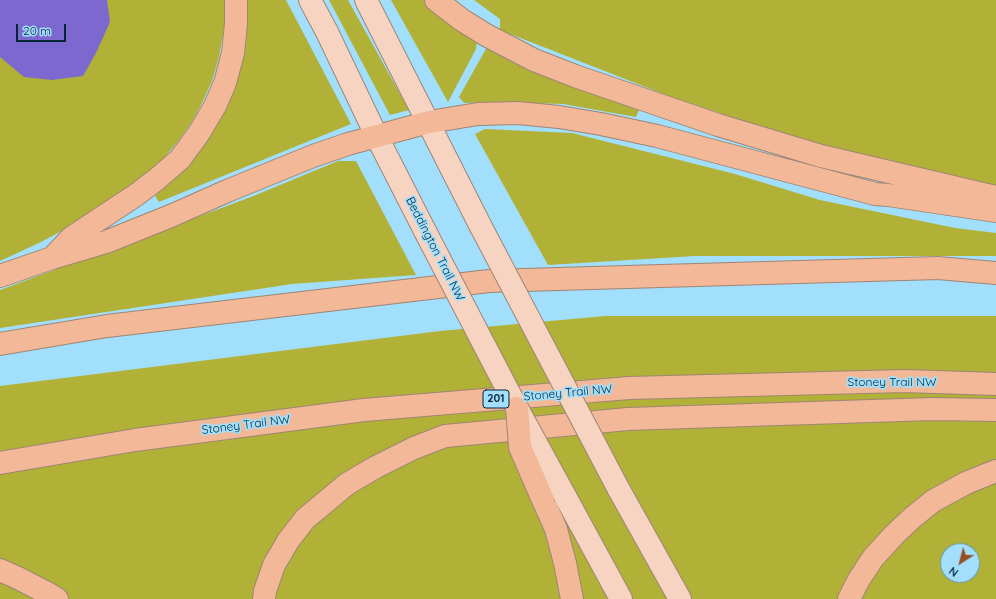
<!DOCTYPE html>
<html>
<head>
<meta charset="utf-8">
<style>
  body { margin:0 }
  #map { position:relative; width:996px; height:599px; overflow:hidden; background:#a2dffc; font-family:Quicksand,sans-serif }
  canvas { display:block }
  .north { position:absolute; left:940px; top:543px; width:40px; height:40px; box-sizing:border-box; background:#a2dffc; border:1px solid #6395ac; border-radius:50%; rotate:216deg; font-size:11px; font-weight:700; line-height:16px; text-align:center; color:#052735 }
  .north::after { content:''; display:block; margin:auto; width:14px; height:18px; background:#955025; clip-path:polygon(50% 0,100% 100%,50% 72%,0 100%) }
  .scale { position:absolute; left:16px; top:24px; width:50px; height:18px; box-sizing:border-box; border:2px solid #052735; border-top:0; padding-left:5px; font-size:12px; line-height:14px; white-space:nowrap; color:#052735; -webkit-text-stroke:3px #a2dffc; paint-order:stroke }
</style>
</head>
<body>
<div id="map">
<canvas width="996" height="599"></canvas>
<div class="north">N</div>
<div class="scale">20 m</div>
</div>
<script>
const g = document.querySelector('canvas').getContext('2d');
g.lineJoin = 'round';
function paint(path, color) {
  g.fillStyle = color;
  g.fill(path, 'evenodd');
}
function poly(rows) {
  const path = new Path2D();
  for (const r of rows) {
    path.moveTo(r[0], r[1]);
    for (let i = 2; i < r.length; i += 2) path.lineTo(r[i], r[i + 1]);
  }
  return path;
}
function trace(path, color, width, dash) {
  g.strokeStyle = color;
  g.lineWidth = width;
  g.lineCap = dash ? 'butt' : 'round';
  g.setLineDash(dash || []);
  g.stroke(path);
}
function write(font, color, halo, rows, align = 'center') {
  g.font = font + ' Quicksand,sans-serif';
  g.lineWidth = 3.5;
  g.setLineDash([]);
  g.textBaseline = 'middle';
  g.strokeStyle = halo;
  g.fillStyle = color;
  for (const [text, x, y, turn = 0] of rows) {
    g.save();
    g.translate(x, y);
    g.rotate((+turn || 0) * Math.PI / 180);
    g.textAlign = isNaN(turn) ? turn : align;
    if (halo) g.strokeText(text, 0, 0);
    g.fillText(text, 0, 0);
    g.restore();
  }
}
paint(poly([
  [0,0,225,0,225,23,219,57,212,81,202,103,191,123,179,140,158,165,88,217,39,243,0,261],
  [246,0,286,0,351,124,159,202,155,196,187,164],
  [329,0,348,0,409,110,390,115],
  [391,0,423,0,443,17,477,41,476,49,448,102],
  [474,0,996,0,996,190,844,155,666,95,500,30,500,19],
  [487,47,566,83,639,110,636,117,563,104,496,102,464,103,459,97],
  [485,129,572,133,735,174,820,200,955,228,996,233,996,256,695,256,548,265,475,134],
  [338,161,356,161,416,275,292,284,0,328,0,290,251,197],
  [605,316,996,316,996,599,0,599,0,386,440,331],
  [948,551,972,551,972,575,948,575]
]), '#b0b136');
paint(poly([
  [0,0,107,0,110,22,96,53,83,76,52,80,24,77,0,57]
]), '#7c68ce');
const major = poly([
  [310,0,327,32,377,137,426,233],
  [366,0,480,225],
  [618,488,680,599],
  [565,496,621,599]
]);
const highway = poly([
  [436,0,462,20,486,35,534,60,575,76,718,125,821,156,996,197],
  [55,255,71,238,136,195,157,179,180,159,199,133,215,106,225,83,233,53,236,24,236,0],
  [0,276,52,258,106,242,173,215,227,191,313,156,348,144,429,122,478,114,518,113,559,117,601,124,657,136,875,194,888,195,996,211],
  [0,344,107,326,489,281,938,268,996,273],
  [0,463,135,440,364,410,629,388,905,381,996,384],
  [543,500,556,529,565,563,572,599],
  [0,570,18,578,49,594,57,599],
  [264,599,265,591,274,565,288,541,305,519,347,484,376,467,414,448,445,436,628,419,932,409,996,410],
  [849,599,858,581,873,558,894,535,912,518,933,501,966,483,996,471]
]);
trace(major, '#9f8575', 24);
trace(highway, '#9f8575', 24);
trace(major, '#f7d4c1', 22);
trace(highway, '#f2b897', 22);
const majorBridge = poly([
  [480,225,618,488],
  [426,233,517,408,565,496]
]);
const highwayBridge = poly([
  [517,408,520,447,543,500]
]);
trace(majorBridge, '#9f8575', 24, []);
trace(highwayBridge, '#9f8575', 24, []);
trace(majorBridge, '#f7d4c1', 22);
trace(highwayBridge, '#f2b897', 22);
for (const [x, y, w] of [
  [496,399,26]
]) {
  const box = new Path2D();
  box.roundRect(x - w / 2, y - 9, w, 18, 3);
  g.fillStyle = '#a2dffc';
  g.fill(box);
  trace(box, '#052735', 1);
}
write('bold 11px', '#052735', null, [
  ["201",496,399]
]);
write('12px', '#052735', '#a2dffc', [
  ["Beddington Trail NW",435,249,63],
  ["Stoney Trail NW",892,382],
  ["Stoney Trail NW",568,393,-5],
  ["Stoney Trail NW",246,425,-7]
]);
</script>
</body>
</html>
